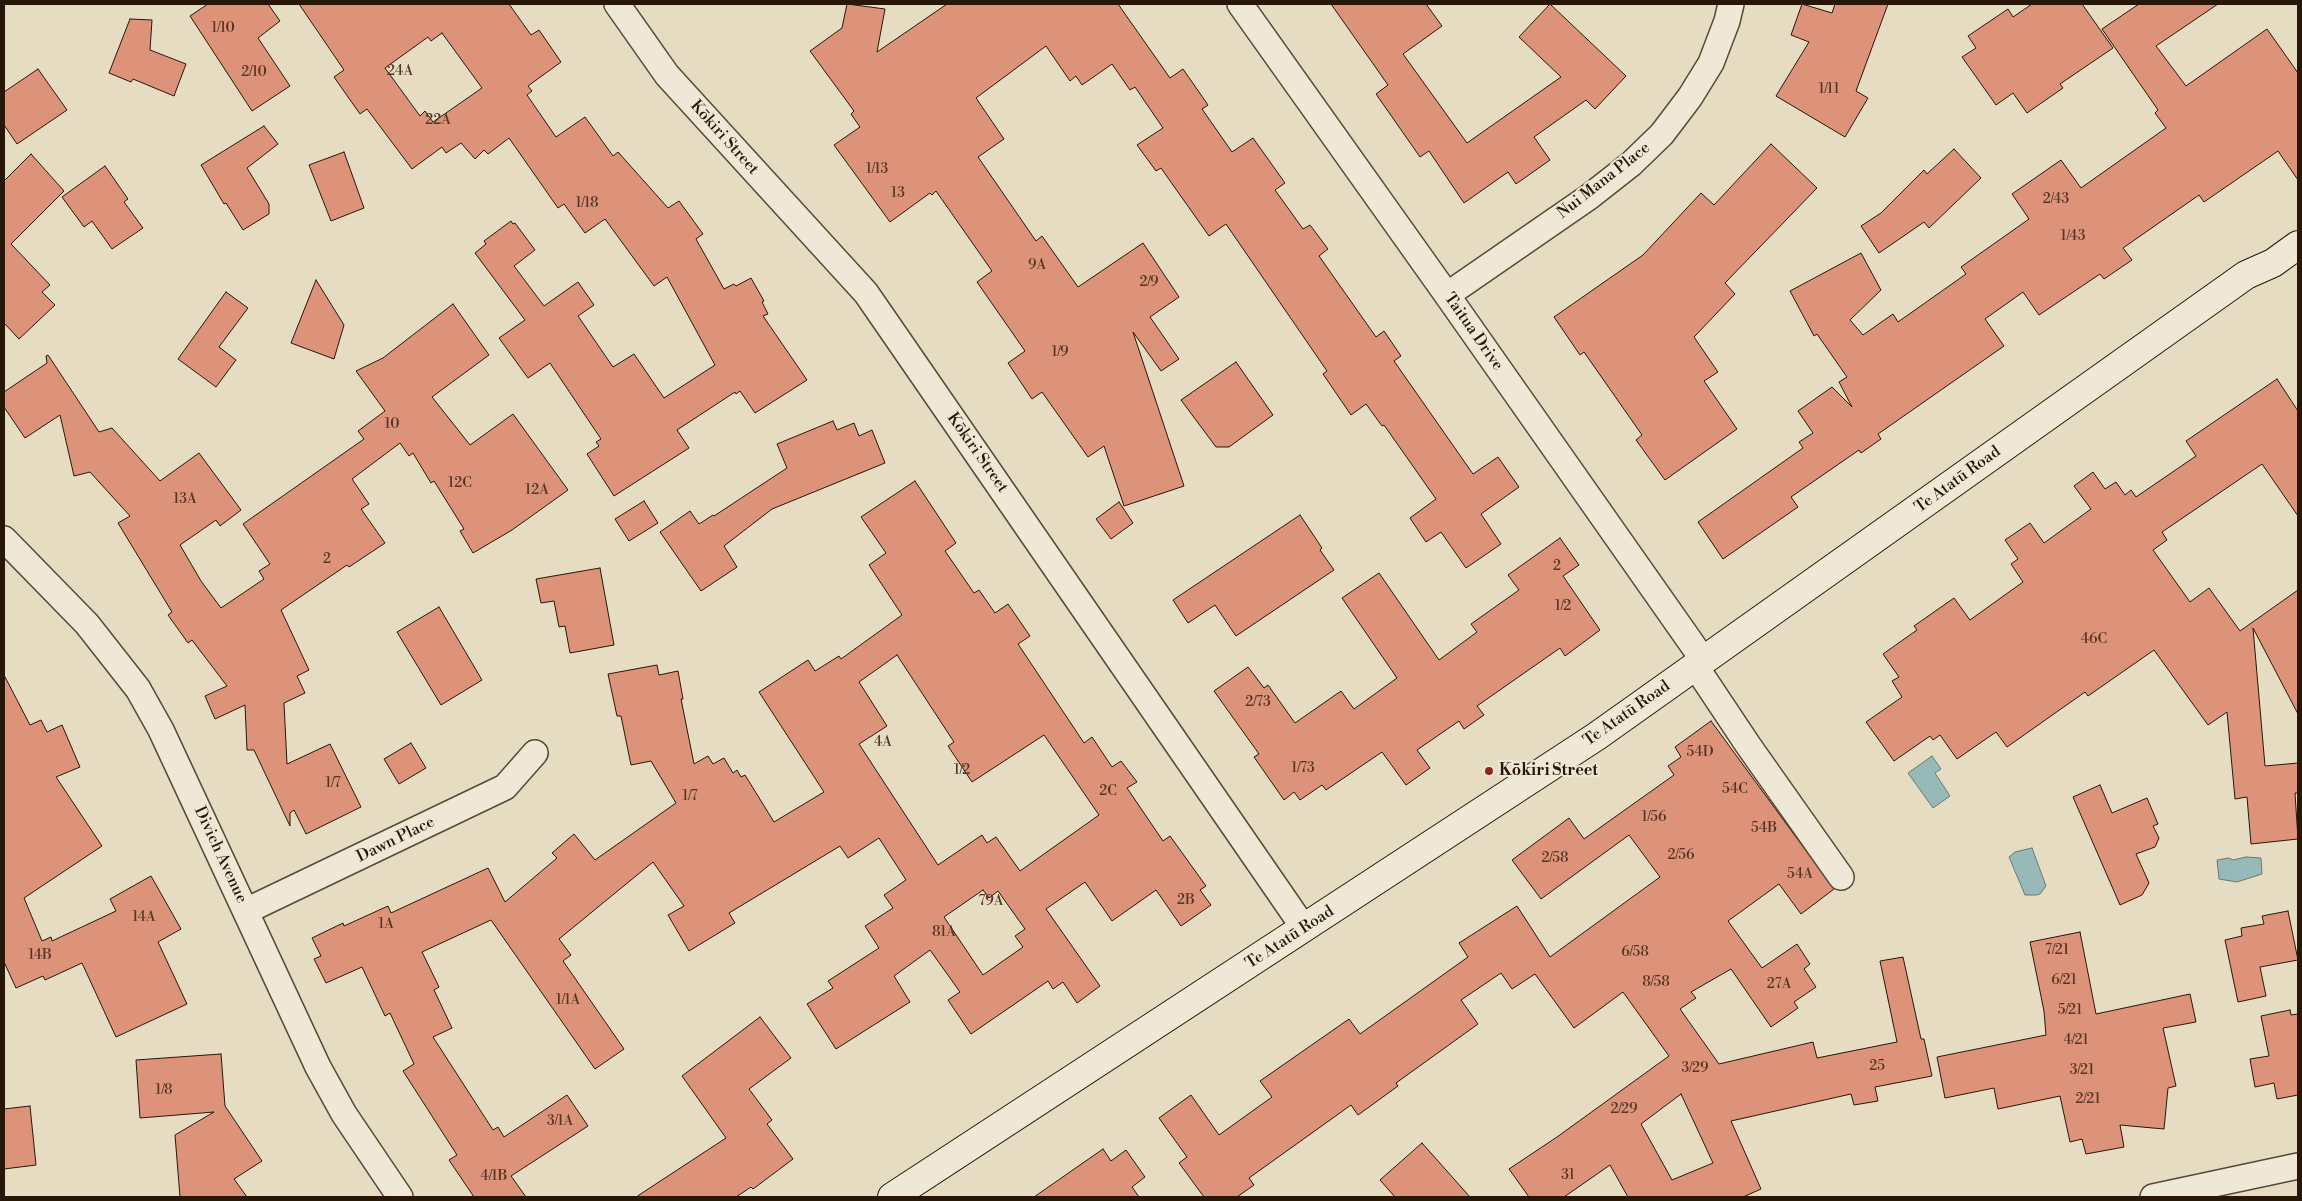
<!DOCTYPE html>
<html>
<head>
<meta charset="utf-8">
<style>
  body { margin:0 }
  #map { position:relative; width:2302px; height:1201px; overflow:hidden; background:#e6dcc2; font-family:"Libre Bodoni",serif }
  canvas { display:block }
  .frame { position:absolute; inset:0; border:5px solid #281607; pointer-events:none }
</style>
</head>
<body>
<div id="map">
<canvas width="2302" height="1201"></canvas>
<div class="frame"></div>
</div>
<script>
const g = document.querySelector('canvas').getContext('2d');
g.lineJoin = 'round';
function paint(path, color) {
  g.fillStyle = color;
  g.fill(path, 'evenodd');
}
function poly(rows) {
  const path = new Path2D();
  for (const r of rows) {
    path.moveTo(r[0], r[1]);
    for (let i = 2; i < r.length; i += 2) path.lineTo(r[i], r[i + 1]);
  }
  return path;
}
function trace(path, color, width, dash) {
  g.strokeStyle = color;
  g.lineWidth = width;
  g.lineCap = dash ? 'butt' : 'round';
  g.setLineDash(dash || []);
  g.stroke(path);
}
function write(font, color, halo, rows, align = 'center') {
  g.font = font + ' "Libre Bodoni",serif';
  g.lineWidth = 4;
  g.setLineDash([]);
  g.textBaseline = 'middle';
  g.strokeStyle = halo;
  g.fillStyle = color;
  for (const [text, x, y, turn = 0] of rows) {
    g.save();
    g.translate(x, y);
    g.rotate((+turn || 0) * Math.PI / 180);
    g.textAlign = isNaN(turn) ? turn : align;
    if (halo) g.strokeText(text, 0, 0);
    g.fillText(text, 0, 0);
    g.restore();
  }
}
const water = poly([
  [1932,756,1941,769,1935,773,1950,796,1933,808,1908,773,1932,756],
  [2032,848,2046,886,2040,894,2036,895,2025,895,2009,857,2015,852,2032,848],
  [2246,857,2261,858,2262,874,2237,882,2219,879,2217,860,2229,858,2233,860,2246,857]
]);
paint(water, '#97bab8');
trace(water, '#6b7871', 1);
const building = poly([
  [208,4,268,4,280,21,258,38,290,86,252,111,190,16,208,4],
  [299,4,509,4,531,35,539,30,561,62,528,86,532,91,527,95,556,137,585,117,613,156,618,152,668,208,679,201,703,234,696,239,724,289,734,284,736,286,751,278,764,301,762,302,768,314,763,316,807,380,755,413,740,391,736,394,735,392,677,430,689,448,614,496,587,454,599,446,596,442,601,439,550,363,528,378,499,338,525,320,475,253,486,244,484,241,511,221,513,224,515,223,535,250,514,266,544,306,578,282,594,305,578,316,613,367,634,354,664,398,715,365,667,277,654,286,605,219,585,233,564,204,558,208,509,138,488,154,484,150,475,159,461,143,446,153,442,147,412,169,367,109,360,114,334,77,344,70,299,4],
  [442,33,482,88,433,122,425,111,420,116,385,68,428,37,431,41,442,33],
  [847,4,885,9,877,52,947,4,1118,4,1170,78,1183,69,1208,105,1202,109,1232,152,1253,138,1285,183,1275,190,1303,229,1310,225,1328,249,1319,256,1376,337,1384,331,1401,356,1394,361,1473,474,1498,457,1519,487,1481,514,1501,544,1466,568,1441,532,1426,542,1410,518,1436,499,1384,425,1382,426,1366,404,1351,415,1323,374,1327,371,1226,224,1209,236,1161,168,1156,171,1137,145,1163,128,1135,87,1130,90,1112,64,1082,85,1076,76,1070,81,1046,46,976,98,1004,139,978,157,1036,241,1042,236,1078,287,1143,243,1179,297,1150,317,1179,359,1161,371,1133,332,1184,486,1124,506,1104,446,1088,457,1042,392,1032,399,1008,363,1025,351,977,282,992,271,936,191,932,195,930,193,890,222,834,145,860,127,851,114,854,111,810,51,842,28,847,4],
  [1331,4,1426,4,1442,26,1403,54,1467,143,1561,77,1519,37,1550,4,1626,76,1595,109,1586,100,1534,137,1550,160,1516,184,1508,172,1464,203,1429,151,1420,157,1376,94,1388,85,1331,4],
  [1802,4,1832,13,1835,4,1888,4,1856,91,1868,98,1845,137,1776,96,1809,42,1791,35,1802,4],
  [2032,4,2082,4,2113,48,2060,84,2063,88,2027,113,2013,93,1996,105,1962,57,1976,48,1968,36,2008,9,2013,17,2032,4],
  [2139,4,2218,4,2156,46,2186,86,2267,29,2298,73,2298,180,2278,151,2204,202,2199,195,2123,248,2132,260,2104,279,2100,274,2039,315,2023,292,1985,319,2004,346,1878,434,1881,439,1861,453,1859,450,1791,497,1798,507,1723,559,1698,522,1803,448,1799,442,1813,433,1798,411,1832,387,1852,407,1839,382,1847,377,1817,334,1814,336,1790,291,1861,253,1881,290,1850,320,1863,335,1893,314,1898,322,1966,274,1961,267,2029,219,2012,194,2061,160,2081,188,2166,128,2155,113,2158,110,2102,29,2139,4],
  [130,19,152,20,150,50,186,64,174,96,133,79,131,82,109,73,130,19],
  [38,69,67,110,17,144,4,125,4,92,38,69],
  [264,126,278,144,247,168,269,204,269,214,243,230,226,203,224,204,201,165,264,126],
  [1771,144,1817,188,1725,283,1735,294,1694,337,1718,372,1704,381,1737,429,1665,480,1636,440,1642,435,1584,352,1580,355,1554,317,1643,255,1701,193,1714,205,1771,144],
  [1954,149,1981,178,1929,228,1924,222,1879,253,1861,226,1881,213,1924,170,1927,174,1954,149],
  [344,152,364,208,331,221,309,165,344,152],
  [31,154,64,191,11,244,50,285,42,292,55,305,19,339,4,323,4,181,31,154],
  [105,166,128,199,124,202,143,228,112,249,92,221,84,227,62,197,105,166],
  [316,280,344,325,334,359,291,343,316,280],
  [226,292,248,308,219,347,236,360,216,387,178,359,226,292],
  [453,304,489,355,432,397,470,445,513,414,568,490,512,530,473,553,460,531,464,529,434,481,431,483,413,453,409,456,400,443,352,479,369,504,361,509,385,543,349,567,347,565,281,610,309,670,297,676,305,693,284,703,287,764,330,744,361,807,306,834,294,810,290,813,290,826,254,750,247,750,245,705,215,719,205,696,227,686,192,640,188,643,168,615,172,612,118,523,130,516,90,472,74,476,60,415,25,438,4,407,4,392,47,363,46,356,48,355,99,432,112,428,160,481,199,453,241,510,220,526,216,520,180,545,201,581,221,608,264,579,259,571,270,564,243,524,364,439,358,431,385,411,356,371,383,358,453,304],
  [1236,362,1273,415,1229,447,1216,447,1181,400,1236,362],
  [2277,379,2298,411,2298,516,2262,464,2162,532,2167,540,2153,550,2190,602,2209,588,2240,631,2298,590,2298,714,2253,628,2265,766,2298,763,2298,793,2295,793,2298,839,2251,844,2247,797,2235,799,2227,712,2208,725,2154,650,2088,696,2085,692,2007,747,1996,732,1957,759,1940,735,1933,740,1930,736,1894,761,1866,722,1902,697,1892,681,1899,677,1883,654,1917,630,1914,626,1954,598,1970,620,2023,582,2011,564,2018,559,2005,540,2030,523,2044,543,2091,509,2074,486,2093,472,2105,489,2116,482,2125,495,2131,490,2136,497,2196,456,2186,441,2277,379],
  [833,421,837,430,854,423,859,436,872,430,885,463,772,509,724,546,737,567,701,591,660,532,690,511,699,524,713,515,714,516,787,468,777,444,833,421],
  [915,481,956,543,945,551,974,593,979,590,995,613,1008,604,1030,636,1018,644,1084,743,1092,737,1112,767,1121,761,1137,782,1127,788,1163,841,1170,836,1206,886,1200,890,1211,905,1181,926,1156,890,1112,921,1085,882,1046,909,1100,986,1077,1003,1063,982,1053,989,1048,981,971,1034,948,1000,960,992,930,950,894,976,910,1002,836,1049,807,1004,833,988,828,981,879,948,865,926,893,908,884,895,906,880,879,838,848,858,840,846,729,913,735,923,689,951,668,915,684,906,653,862,559,939,571,955,563,961,624,1049,595,1069,491,920,422,952,439,987,434,990,452,1028,433,1037,493,1130,498,1127,504,1137,567,1095,588,1126,511,1176,526,1197,474,1197,449,1160,457,1155,403,1071,414,1064,390,1013,385,1016,362,967,326,983,314,959,321,956,312,938,343,923,344,926,388,906,391,913,488,868,505,902,557,858,552,853,574,834,595,860,676,803,651,761,631,765,621,716,617,716,608,674,657,665,659,675,678,671,683,699,681,699,694,764,708,756,713,764,724,758,733,773,737,770,741,777,745,775,774,822,824,792,759,692,808,660,815,671,839,656,841,659,902,615,869,565,886,553,861,517,915,481],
  [897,655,954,742,948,746,972,782,1044,735,1099,815,1020,871,996,837,987,843,982,835,938,865,859,744,887,726,859,682,897,655],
  [983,890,989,898,998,891,1025,929,1015,936,1023,947,983,975,944,917,983,890],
  [644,501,658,523,629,541,615,519,644,501],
  [1119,502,1133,523,1111,539,1096,519,1119,502],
  [1300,515,1322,548,1320,550,1334,570,1236,636,1215,605,1188,623,1173,600,1300,515],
  [1560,538,1579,565,1563,576,1600,630,1565,656,1560,648,1477,706,1484,715,1464,729,1459,721,1417,750,1430,768,1406,785,1382,752,1326,790,1322,785,1300,800,1294,792,1284,800,1254,757,1259,754,1214,691,1248,667,1264,688,1268,685,1295,723,1341,691,1354,709,1397,678,1342,598,1379,573,1439,660,1477,632,1471,624,1519,590,1508,575,1560,538],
  [600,568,614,645,570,653,565,626,559,627,554,601,541,603,536,579,600,568],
  [439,607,482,680,441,705,397,632,439,607],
  [4,675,30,725,41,720,47,732,62,725,80,767,56,777,102,846,24,898,42,941,51,937,52,941,116,911,110,899,151,876,181,929,158,942,187,1004,116,1037,82,963,45,980,43,976,16,988,4,962,4,675],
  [1711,721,1834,889,1801,914,1779,884,1728,921,1762,968,1797,944,1810,964,1804,969,1816,987,1794,1002,1798,1008,1771,1027,1731,969,1691,992,1696,998,1680,1009,1719,1064,1813,1042,1817,1058,1897,1042,1880,961,1903,957,1921,1039,1924,1039,1932,1076,1875,1087,1878,1101,1854,1105,1851,1094,1731,1121,1761,1189,1743,1197,1628,1197,1610,1165,1564,1197,1529,1197,1509,1169,1557,1137,1669,1056,1623,992,1574,1028,1535,974,1512,989,1501,973,1461,1000,1478,1024,1396,1083,1398,1086,1358,1115,1351,1105,1249,1178,1254,1185,1237,1197,1204,1197,1179,1163,1187,1157,1159,1118,1191,1095,1219,1135,1272,1097,1260,1081,1349,1019,1360,1034,1468,957,1459,943,1517,906,1550,957,1660,877,1629,835,1541,899,1512,860,1569,818,1584,839,1674,775,1668,766,1681,757,1675,747,1711,721],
  [1681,1094,1713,1163,1672,1180,1641,1124,1681,1094],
  [411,743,426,768,399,784,384,759,411,743],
  [2100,785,2112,813,2147,798,2158,824,2153,826,2159,838,2155,847,2136,854,2149,883,2142,895,2120,905,2073,797,2100,785],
  [2288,911,2298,960,2260,967,2266,996,2238,1002,2225,940,2242,936,2241,928,2264,924,2262,916,2288,911],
  [2080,932,2096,1014,2190,994,2196,1022,2163,1028,2176,1086,2168,1088,2164,1129,2120,1125,2124,1147,2086,1154,2082,1139,2070,1142,2060,1096,1998,1109,1994,1088,1945,1098,1937,1057,2046,1035,2044,1011,2030,942,2080,932],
  [2290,1010,2291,1015,2298,1014,2298,1095,2277,1099,2274,1083,2255,1087,2250,1059,2269,1056,2261,1016,2290,1010],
  [760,1017,791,1058,749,1089,772,1120,767,1124,793,1159,753,1189,751,1187,736,1197,636,1197,726,1138,682,1076,760,1017],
  [221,1054,225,1106,262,1161,234,1179,247,1197,180,1197,175,1135,214,1112,140,1118,136,1060,221,1054],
  [30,1106,36,1165,4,1169,4,1109,30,1106],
  [1422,1143,1470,1197,1395,1197,1380,1180,1422,1143],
  [1103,1149,1111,1161,1126,1150,1145,1177,1132,1187,1139,1197,1034,1197,1103,1149]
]);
paint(building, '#dd937a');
trace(building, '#281607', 1);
const street = poly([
  [617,4,667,75,866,293,1304,928],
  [1240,4,1447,295,1704,661],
  [1447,295,1589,197,1631,164,1662,134,1690,97,1711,63,1727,21,1731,4],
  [4,539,87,624,138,689,161,730,318,1067,344,1114,400,1197],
  [1696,667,1748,745,1841,877],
  [246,911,505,787,535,753],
  [2153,1197,2298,1166]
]);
const secondary = poly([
  [892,1197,1597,736,2246,275,2273,263,2298,245]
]);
trace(street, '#584836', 28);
trace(secondary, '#281607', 30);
trace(street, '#efe8d7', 25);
trace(secondary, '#efe8d7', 28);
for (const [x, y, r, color] of [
  [1489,771,5,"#8f2418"]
]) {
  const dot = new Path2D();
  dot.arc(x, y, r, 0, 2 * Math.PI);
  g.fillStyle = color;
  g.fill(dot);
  trace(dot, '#efe8d7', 2);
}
write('14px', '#553524', null, [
  ["1/10",223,29],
  ["24A",400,72],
  ["2/10",254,73],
  ["1/11",1829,90],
  ["22A",438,121],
  ["1/13",877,170],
  ["13",898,194],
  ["2/43",2056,200],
  ["1/18",587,204],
  ["1/43",2073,237],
  ["9A",1037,266],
  ["2/9",1149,283],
  ["1/9",1060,353],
  ["10",392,425],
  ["12C",460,484],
  ["12A",537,491],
  ["13A",185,500],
  ["2",327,560],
  ["2",1557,567],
  ["1/2",1563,607],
  ["46C",2094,640],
  ["2/73",1258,703],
  ["4A",883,743],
  ["54D",1700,753],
  ["1/73",1303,769],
  ["1/2",962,771],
  ["1/7",333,784],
  ["54C",1735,790],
  ["2C",1108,792],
  ["1/7",690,797],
  ["1/56",1654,818],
  ["54B",1764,829],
  ["2/56",1681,856],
  ["2/58",1555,859],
  ["54A",1800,875],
  ["2B",1186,901],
  ["79A",991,902],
  ["14A",144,918],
  ["1A",386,925],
  ["81A",944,933],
  ["7/21",2057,951],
  ["6/58",1635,953],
  ["14B",40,956],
  ["6/21",2064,981],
  ["8/58",1656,983],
  ["27A",1779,985],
  ["1/1A",568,1001],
  ["5/21",2070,1011],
  ["4/21",2076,1041],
  ["25",1877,1067],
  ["3/29",1695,1069],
  ["3/21",2082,1071],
  ["1/8",164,1091],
  ["2/21",2088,1100],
  ["2/29",1624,1110],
  ["3/1A",560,1122],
  ["31",1568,1176],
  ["4/1B",494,1177]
]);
write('16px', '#281607', '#efe8d7', [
  ["Kōkiri Street",724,138,48],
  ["Nui Mana Place",1604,181,-38],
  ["Taitua Drive",1473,332,55],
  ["Kōkiri Street",977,453,55],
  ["Te Atatū Road",1958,480,-36],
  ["Te Atatū Road",1627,714,-35],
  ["Dawn Place",396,840,-26],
  ["Divich Avenue",220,855,65],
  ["Te Atatū Road",1290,938,-33]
]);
write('bold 16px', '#281607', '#efe8d7', [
  ["Kōkiri Street",1499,771]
], 'left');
</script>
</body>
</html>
